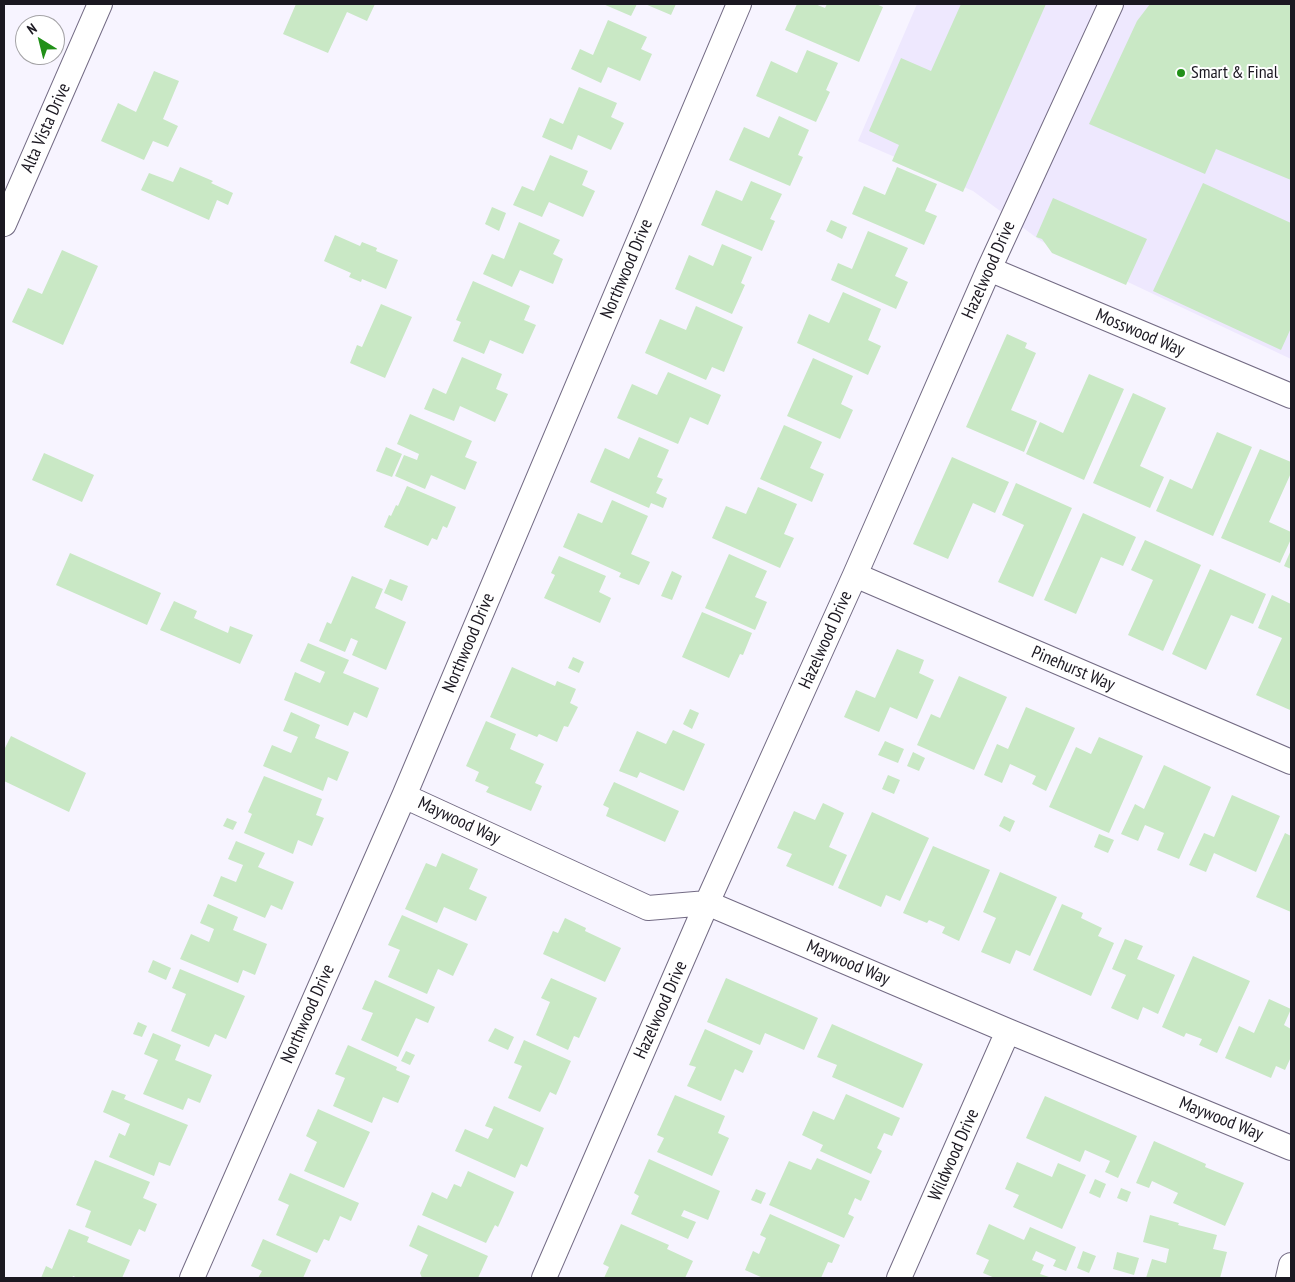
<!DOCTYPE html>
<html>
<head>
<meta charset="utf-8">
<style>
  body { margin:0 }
  #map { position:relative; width:1295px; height:1282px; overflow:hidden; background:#f7f4ff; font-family:"PT Sans Narrow",sans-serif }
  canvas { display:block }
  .frame { position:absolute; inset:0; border:5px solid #1b1821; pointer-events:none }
  .north { position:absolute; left:15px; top:15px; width:50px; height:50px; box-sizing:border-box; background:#fff; border:1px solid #a4a3a6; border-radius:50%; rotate:324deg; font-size:14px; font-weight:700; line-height:20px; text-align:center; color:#1b1821 }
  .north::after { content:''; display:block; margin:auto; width:18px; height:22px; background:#219018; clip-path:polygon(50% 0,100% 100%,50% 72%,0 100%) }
</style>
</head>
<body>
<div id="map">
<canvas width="1295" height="1282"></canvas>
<div class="frame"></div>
<div class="north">N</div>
</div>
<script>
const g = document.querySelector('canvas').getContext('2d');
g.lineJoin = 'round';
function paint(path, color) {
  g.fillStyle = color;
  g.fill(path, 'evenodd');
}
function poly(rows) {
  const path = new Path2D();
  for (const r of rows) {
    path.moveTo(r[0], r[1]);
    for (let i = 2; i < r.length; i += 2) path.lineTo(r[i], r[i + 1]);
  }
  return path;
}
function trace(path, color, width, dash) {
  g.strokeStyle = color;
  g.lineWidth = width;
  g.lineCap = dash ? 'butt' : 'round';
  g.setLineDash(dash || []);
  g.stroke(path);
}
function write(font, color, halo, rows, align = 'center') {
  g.font = font + ' "PT Sans Narrow",sans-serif';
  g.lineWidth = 4;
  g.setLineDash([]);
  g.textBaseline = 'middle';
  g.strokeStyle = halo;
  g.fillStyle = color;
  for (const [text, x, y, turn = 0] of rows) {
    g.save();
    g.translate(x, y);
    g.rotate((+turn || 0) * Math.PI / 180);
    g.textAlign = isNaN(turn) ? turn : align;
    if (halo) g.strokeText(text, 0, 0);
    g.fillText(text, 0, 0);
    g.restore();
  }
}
paint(poly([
  [917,4,1291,4,1291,359,1041,241,973,191,858,141]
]), '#eee8fe');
paint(poly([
  [296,4,375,4,367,21,347,12,328,53,283,34],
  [603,4,637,4,631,16],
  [645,4,676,4,671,15],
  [797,4,815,4,825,8,827,4,876,4,883,7,859,62,785,30],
  [961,4,1046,4,963,192,892,161,899,145,869,131,901,58,931,71],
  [1150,4,1291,4,1291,180,1216,149,1205,174,1089,124,1137,21],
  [608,20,647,37,641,49,652,54,640,81,608,67,601,83,571,69,580,49,593,55],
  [807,50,838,63,826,90,830,92,816,122,756,96,771,61,797,73],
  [154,71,179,81,163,119,178,126,168,147,153,141,144,160,101,141,118,103,136,112],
  [579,87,617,103,611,117,624,123,611,150,578,135,572,150,542,137,550,118,563,124],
  [779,116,809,130,798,155,803,157,790,186,729,160,744,127,769,138],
  [550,155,588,171,582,185,595,191,583,217,549,202,542,217,513,205,522,186,534,191],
  [180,167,213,181,211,183,233,193,228,205,217,200,209,220,141,190,149,173,173,182],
  [897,167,937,184,925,211,937,216,924,245,852,214,864,186,885,195],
  [751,181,782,194,770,219,775,221,762,251,701,225,716,190,742,201],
  [1203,183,1291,223,1291,328,1281,350,1153,291],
  [1053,198,1147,239,1126,285,1052,253,1042,239,1036,237],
  [492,207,506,213,499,231,485,224],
  [831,220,847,227,842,239,826,231],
  [519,222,560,240,553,254,563,259,553,284,520,270,512,287,483,274,492,254,504,259],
  [868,231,908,248,895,276,908,282,896,309,831,280,838,263,852,269],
  [335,235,360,246,362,242,377,248,376,251,398,260,386,289,362,279,361,282,349,277,351,273,324,261],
  [722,244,752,257,741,283,745,285,732,314,675,289,689,255,713,266],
  [62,250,98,266,63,345,12,322,28,288,42,294],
  [473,281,530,306,524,320,536,325,523,354,490,340,484,354,453,341,461,322,456,320],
  [843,292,881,309,868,340,881,346,868,375,797,343,809,314,829,323],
  [381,304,412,317,385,378,350,363,357,345,362,347],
  [696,306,743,327,724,372,712,367,706,380,645,353,660,319,686,330],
  [1007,334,1027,343,1025,348,1036,353,1011,410,1037,421,1024,452,966,427],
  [462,357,502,374,496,389,508,394,495,422,460,406,454,421,424,409,433,388,446,394],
  [813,358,853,376,841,404,853,410,840,439,787,416],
  [668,372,721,395,708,425,690,417,678,444,617,418,632,384,657,395],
  [1089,374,1124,389,1084,480,1026,454,1040,422,1063,433],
  [1133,393,1166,408,1140,466,1164,477,1150,508,1093,483],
  [410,414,472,441,465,457,477,462,465,490,431,475,425,489,395,476,404,455,417,460,419,454,397,444],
  [784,425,822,442,810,468,824,474,812,502,760,479],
  [1217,432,1252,447,1213,536,1156,511,1170,479,1192,489],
  [639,437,669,450,657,477,663,479,656,493,667,498,663,508,651,503,649,508,590,482,605,448,629,459],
  [386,447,402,454,392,477,376,471],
  [1260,449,1291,462,1291,473,1269,522,1291,532,1291,539,1280,563,1221,538],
  [44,453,94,475,82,502,32,480],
  [952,457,1009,482,995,513,973,503,948,559,913,544],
  [1016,483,1072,508,1033,597,998,582,1024,525,1002,515],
  [407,486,456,507,447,528,443,526,437,540,432,538,428,546,384,527,389,515,391,516,396,505,398,506],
  [758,487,797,504,784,534,794,538,780,568,712,538,726,506,746,514],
  [612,500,648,516,631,554,650,562,639,585,619,577,621,573,563,547,578,513,602,523],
  [1083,513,1136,537,1123,566,1101,557,1076,614,1044,600],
  [1145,540,1201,565,1163,651,1128,635,1153,580,1131,570],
  [1291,550,1291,569,1284,566],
  [70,553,161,593,147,625,56,585],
  [729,554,767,571,755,597,767,602,755,630,705,608],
  [559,556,606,576,599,592,611,598,600,623,544,598,555,575,551,573],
  [1210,569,1266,594,1253,624,1231,615,1206,670,1172,654],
  [672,571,682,576,672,600,661,596],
  [352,576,383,589,375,608,406,622,386,670,352,655,358,641,351,638,345,652,319,641,327,622,331,624],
  [390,579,408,586,402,601,384,593],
  [1272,595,1291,604,1291,707,1290,710,1256,695,1282,638,1258,628],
  [174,601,197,611,194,618,228,633,230,626,253,635,240,664,160,630],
  [702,612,752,633,743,655,740,654,729,678,682,657],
  [308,643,349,660,343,673,379,688,367,718,354,712,348,726,284,700,295,672,320,683,325,672,300,661],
  [897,649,924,660,919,673,934,680,917,719,890,707,879,732,844,717,856,690,875,698],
  [573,657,584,662,579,673,568,668],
  [512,667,555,686,557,681,576,689,570,703,578,707,568,727,564,726,557,742,539,734,537,737,490,717],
  [959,676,1007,697,974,770,917,745,931,714,940,718],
  [1026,707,1075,728,1046,791,1032,784,1036,776,1010,764,1002,783,984,775,997,744,1008,749],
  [690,709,699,713,692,729,683,724],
  [291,712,320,725,315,738,349,752,337,781,328,777,323,791,263,766,272,745,291,753,298,737,283,731],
  [486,721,516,734,510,749,544,764,535,783,542,786,531,811,486,792,489,787,475,781,479,772,466,766],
  [673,730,705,744,684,791,640,772,637,778,619,771,637,731,666,744],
  [11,736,86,773,69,812,4,781,4,750],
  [1099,737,1143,756,1109,833,1049,807,1076,747,1091,754],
  [885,741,904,749,898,763,878,755],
  [913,752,925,758,919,771,907,766],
  [1164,765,1211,787,1179,859,1157,850,1164,833,1145,825,1138,841,1121,834,1135,804,1144,809],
  [888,775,900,780,894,794,882,789],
  [264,776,322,799,316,815,324,818,312,846,298,840,293,854,244,833,252,814,248,812],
  [614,782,679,811,665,842,606,816,609,808,603,805],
  [1232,795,1280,816,1256,872,1214,853,1206,872,1189,865,1204,833,1214,837],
  [823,803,844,813,829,847,847,855,833,886,786,866,792,854,777,848,794,811,815,820],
  [872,812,929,838,900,901,886,895,881,907,838,888],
  [1004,816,1015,821,1010,832,999,826],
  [227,818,237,822,233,830,223,826],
  [1285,833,1291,836,1291,912,1256,897],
  [1099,834,1114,840,1108,853,1094,847],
  [236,841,265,853,258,867,294,882,282,910,271,905,265,918,213,896,221,876,236,882,243,865,228,859],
  [933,846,990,870,959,941,942,933,945,927,929,920,927,923,903,913],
  [442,853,478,869,469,889,487,897,476,921,444,907,437,923,405,909,426,863,436,867],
  [1000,872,1057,897,1030,956,1016,950,1010,964,981,952,996,918,983,912],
  [208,904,238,917,233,930,267,944,255,975,243,970,238,983,180,959,191,934,209,942,214,929,200,923],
  [1062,904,1083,913,1081,918,1102,928,1098,936,1114,943,1091,996,1033,970],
  [402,915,468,944,453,976,438,969,427,994,388,977,400,950,388,945],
  [565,918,586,928,585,931,621,948,605,982,543,954,553,931,558,933],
  [1125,939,1143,946,1137,959,1175,975,1158,1014,1143,1007,1138,1020,1111,1008,1126,975,1112,969],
  [1193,956,1250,981,1217,1053,1199,1045,1202,1039,1186,1033,1184,1037,1162,1027],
  [153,960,171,968,166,980,148,972],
  [180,969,245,996,226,1039,215,1034,209,1047,171,1031,186,994,172,988],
  [551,978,597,998,579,1038,574,1036,568,1050,536,1035,550,1002,541,998],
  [726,978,818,1018,804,1050,765,1033,760,1045,707,1022],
  [375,980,435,1007,428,1023,416,1018,398,1057,361,1040,373,1013,362,1009],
  [1269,999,1291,1009,1284,1025,1291,1029,1291,1057,1285,1070,1276,1066,1271,1078,1225,1058,1239,1026,1254,1033],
  [138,1022,147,1026,142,1037,133,1034],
  [832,1024,923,1064,903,1108,832,1077,837,1065,817,1057],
  [495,1028,514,1037,508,1050,488,1041],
  [705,1029,753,1051,743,1073,735,1069,721,1101,687,1086,696,1067,689,1065],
  [153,1033,181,1045,175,1060,212,1075,200,1103,188,1098,183,1110,143,1094,158,1060,144,1054],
  [524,1040,571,1061,556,1095,550,1092,540,1112,508,1098,522,1066,514,1063],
  [348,1045,397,1067,396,1070,410,1076,398,1103,383,1097,372,1123,333,1106,345,1078,335,1074],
  [406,1051,415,1055,410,1065,401,1061],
  [112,1090,126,1095,124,1099,188,1125,170,1166,159,1162,154,1176,109,1157,119,1133,125,1136,130,1124,103,1112],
  [846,1094,900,1118,892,1136,884,1133,877,1148,882,1151,871,1174,820,1151,823,1145,802,1135,813,1111,834,1120],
  [675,1095,725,1116,718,1133,729,1138,712,1176,657,1152,664,1138,657,1135],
  [1045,1096,1137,1136,1118,1178,1105,1172,1110,1161,1085,1150,1080,1162,1026,1138],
  [494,1106,544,1128,527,1167,521,1164,515,1178,455,1151,465,1129,488,1139,493,1129,485,1126],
  [318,1109,370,1132,344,1188,304,1171,317,1142,306,1136],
  [1154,1141,1206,1164,1205,1167,1244,1183,1225,1226,1173,1203,1178,1193,1152,1181,1149,1188,1136,1183],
  [817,1158,870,1181,861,1201,855,1198,848,1214,854,1217,844,1238,769,1205,789,1161,811,1170],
  [649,1159,720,1191,708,1220,684,1210,681,1216,696,1222,688,1239,631,1214,639,1196,634,1193],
  [95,1160,150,1182,143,1198,157,1204,145,1232,139,1229,131,1246,85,1227,91,1211,76,1205],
  [1017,1162,1052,1177,1058,1163,1086,1175,1062,1229,1013,1207,1019,1195,1005,1189],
  [468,1171,514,1192,498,1227,495,1225,486,1243,422,1215,432,1192,447,1199,454,1184,461,1187],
  [290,1173,359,1203,351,1221,340,1216,329,1241,324,1239,317,1253,276,1235,289,1205,278,1200],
  [1095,1179,1106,1184,1100,1198,1089,1193],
  [1121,1188,1131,1192,1127,1202,1117,1198],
  [756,1189,766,1193,761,1204,751,1200],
  [770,1214,840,1245,832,1263,828,1262,821,1278,763,1278,745,1270,753,1251,759,1254,766,1238,760,1235],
  [1150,1215,1179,1223,1178,1225,1217,1235,1213,1249,1227,1252,1220,1278,1146,1278,1152,1259,1166,1263,1169,1249,1143,1242],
  [621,1224,669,1245,667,1249,693,1261,685,1278,604,1278,609,1267,603,1264],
  [989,1224,1024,1240,1030,1227,1076,1247,1066,1271,1053,1266,1056,1260,1036,1251,1032,1260,1044,1265,1040,1274,1052,1278,995,1278,983,1273,989,1260,976,1254],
  [418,1225,488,1256,478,1278,422,1278,420,1273,428,1255,409,1246],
  [69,1229,89,1237,87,1242,130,1260,122,1278,78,1278,73,1276,72,1278,41,1278,46,1266,52,1269],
  [263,1239,311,1260,303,1278,258,1278,262,1271,251,1266],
  [1083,1251,1096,1256,1089,1273,1077,1268],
  [1117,1252,1139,1258,1134,1275,1113,1269]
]), '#c9e8c5');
const minor = poly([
  [4,224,100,4],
  [989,269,1291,396],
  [855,575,1291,762],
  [404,796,648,908,707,903,1008,1031,1291,1148],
  [192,1278,404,796,739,4],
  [544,1278,707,903,855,575,989,269,1111,4],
  [899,1278,1008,1031],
  [1288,1278,1291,1265]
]);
trace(minor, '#736b84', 26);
trace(minor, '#fff', 24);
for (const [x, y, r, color] of [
  [1181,73,5,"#219018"]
]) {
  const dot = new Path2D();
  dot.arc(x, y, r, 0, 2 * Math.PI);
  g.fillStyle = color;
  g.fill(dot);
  trace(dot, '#fff', 2);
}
write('18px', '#1b1821', '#fff', [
  ["Smart & Final",1191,73]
], 'left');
write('18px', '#1b1821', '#fff', [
  ["Alta Vista Drive",46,128,-66],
  ["Northwood Drive",627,269,-67],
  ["Hazelwood Drive",989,270,-66],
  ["Mosswood Way",1140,333,23],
  ["Hazelwood Drive",826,640,-66],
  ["Northwood Drive",469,643,-67],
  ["Pinehurst Way",1073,669,23],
  ["Maywood Way",459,821,25],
  ["Maywood Way",848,963,23],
  ["Hazelwood Drive",661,1010,-66],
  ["Northwood Drive",308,1014,-66],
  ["Maywood Way",1221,1119,22],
  ["Wildwood Drive",954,1155,-66]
]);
</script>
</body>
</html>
